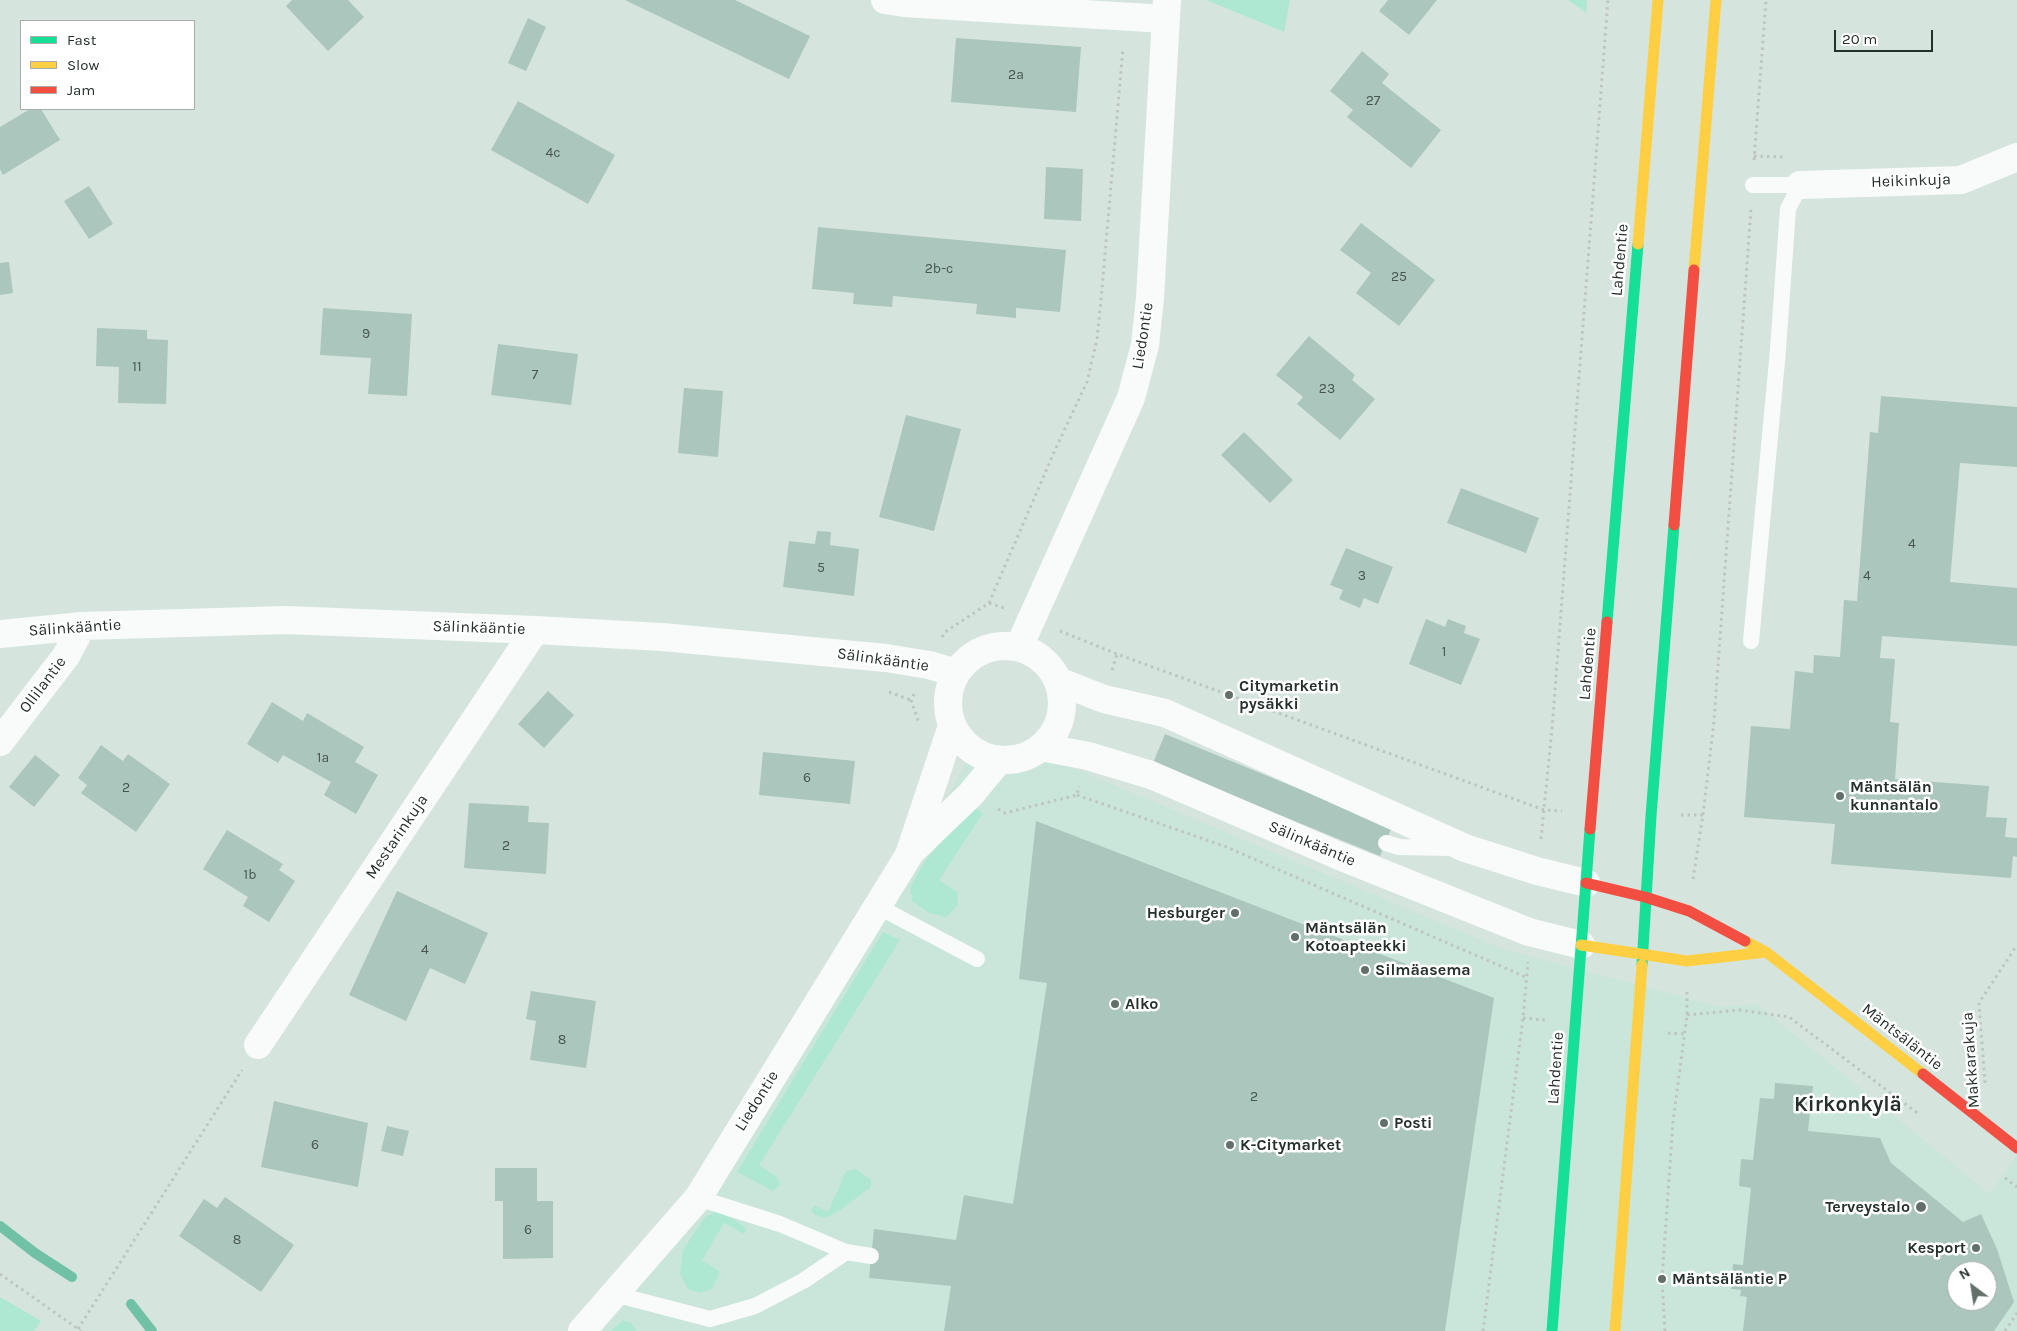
<!DOCTYPE html>
<html>
<head>
<meta charset="utf-8">
<style>
  body { margin:0 }
  #map { position:relative; width:2017px; height:1331px; overflow:hidden; background:#d5e5de; font-family:Karla,sans-serif }
  canvas { display:block }
  .legend { position:absolute; left:20px; top:20px; width:175px; height:90px; box-sizing:border-box; background:#fff; border:1px solid #a8adab; margin:0; padding:6px 9px; list-style:none; font-size:15px; color:#26312c }
  .legend li { display:flex; align-items:center; gap:10px; height:25px }
  .legend b { width:25px; border:1px solid #a8adab }
  .north { position:absolute; left:1947px; top:1261px; width:50px; height:50px; box-sizing:border-box; background:#fff; border:1px solid #a8adab; border-radius:50%; rotate:329deg; font-size:14px; font-weight:700; line-height:20px; text-align:center; color:#26312c }
  .north::after { content:''; display:block; margin:auto; width:18px; height:22px; background:#63706a; clip-path:polygon(50% 0,100% 100%,50% 72%,0 100%) }
  .scale { position:absolute; left:1834px; top:30px; width:99px; height:22px; box-sizing:border-box; border:2px solid #26312c; border-top:0; padding-left:6px; font-size:15px; line-height:18px; white-space:nowrap; color:#26312c; -webkit-text-stroke:4px #fff; paint-order:stroke }
</style>
</head>
<body>
<div id="map">
<canvas width="2017" height="1331"></canvas>
<ul class="legend">
<li><b style="height:6px;background:#16e098"></b>Fast</li>
<li><b style="height:6px;background:#ffcf43"></b>Slow</li>
<li><b style="height:6px;background:#f24e42"></b>Jam</li>
</ul>
<div class="north">N</div>
<div class="scale">20 m</div>
</div>
<script>
const g = document.querySelector('canvas').getContext('2d');
g.lineJoin = 'round';
function paint(path, color) {
  g.fillStyle = color;
  g.fill(path, 'evenodd');
}
function poly(rows) {
  const path = new Path2D();
  for (const r of rows) {
    if (r.length === 3) {
      path.moveTo(r[0] + r[2], r[1]);
      path.arc(r[0], r[1], r[2], 0, 2 * Math.PI);
      continue;
    }
    path.moveTo(r[0], r[1]);
    for (let i = 2; i < r.length; i += 2) path.lineTo(r[i], r[i + 1]);
  }
  return path;
}
function trace(path, color, width, dash) {
  g.strokeStyle = color;
  g.lineWidth = width;
  g.lineCap = dash ? 'butt' : 'round';
  g.setLineDash(dash || []);
  g.stroke(path);
}
function write(font, color, halo, rows, align = 'center') {
  g.font = font + ' Karla,sans-serif';
  g.lineWidth = 5;
  g.setLineDash([]);
  g.textBaseline = 'middle';
  g.strokeStyle = halo;
  g.fillStyle = color;
  for (const [text, x, y, turn = 0] of rows) {
    g.save();
    g.translate(x, y);
    g.rotate((+turn || 0) * Math.PI / 180);
    g.textAlign = isNaN(turn) ? turn : align;
    if (halo) g.strokeText(text, 0, 0);
    g.fillText(text, 0, 0);
    g.restore();
  }
}
paint(poly([
  [1045,756,1503,949,1721,1007,1757,1004,1990,1194,2017,1154,2017,1331,585,1331,698,1174,909,865,967,761,1014,768],
  [1957,1271,1987,1271,1987,1301,1957,1301]
]), '#cae6da');
paint(poly([
  [1206,0,1290,0,1284,32],
  [1568,0,1587,0,1586,13],
  [972,807,983,813,939,880,958,893,957,906,946,917,929,913,912,901,910,887,922,866,945,836],
  [883,932,900,940,759,1165,777,1177,780,1185,773,1191,737,1172],
  [856,1169,871,1180,871,1187,840,1210,825,1218,815,1215,811,1210,815,1205,828,1212,846,1171],
  [716,1212,735,1220,747,1229,744,1234,724,1223,702,1260,720,1272,712,1289,701,1293,688,1289,680,1274,683,1250,705,1217],
  [0,1297,41,1321,34,1331,0,1331],
  [623,1320,631,1323,637,1331,611,1331]
]), '#aee8d2');
trace(poly([
  [0,1226,35,1253,72,1277],
  [131,1304,152,1331]
]), '#71c1a6', 10);
paint(poly([
  [292,0,348,0,364,17,328,51,286,6],
  [625,0,735,0,810,36,789,79],
  [1388,0,1437,0,1409,35,1379,11],
  [528,18,546,27,526,71,508,63],
  [956,38,1081,47,1076,112,951,102],
  [1362,51,1389,74,1382,83,1441,130,1411,168,1347,117,1353,110,1330,91],
  [518,101,615,155,588,204,491,150],
  [30,109,41,109,60,140,3,175,0,169,0,127],
  [1046,167,1083,169,1081,221,1044,219],
  [89,186,113,224,89,239,64,201],
  [1361,223,1435,280,1399,326,1356,293,1371,273,1340,250],
  [818,227,1066,250,1060,312,1016,308,1016,318,976,314,977,304,893,296,892,307,853,304,854,293,812,289],
  [9,262,13,293,0,295,0,263],
  [323,308,412,314,407,396,368,394,371,358,320,355],
  [97,328,147,330,147,339,168,340,166,404,118,403,119,367,96,366],
  [1309,336,1355,375,1352,380,1375,399,1340,440,1297,404,1303,397,1276,375],
  [498,344,578,354,571,405,491,395],
  [684,388,723,391,718,457,678,453],
  [1881,396,2017,407,2017,467,1960,463,1950,582,2017,588,2017,646,1882,636,1880,658,1895,659,1890,722,1899,723,1895,779,1989,786,1986,817,2007,818,2005,837,2017,838,2017,857,2013,856,2011,878,1831,864,1835,824,1744,817,1751,726,1790,729,1795,671,1813,673,1814,655,1840,657,1844,600,1857,601,1870,432,1878,433],
  [906,415,961,429,934,531,879,517],
  [1244,432,1293,480,1270,503,1221,455],
  [1461,488,1539,518,1526,553,1447,523],
  [817,531,831,532,830,545,859,549,854,596,783,587,789,541,815,544],
  [1346,548,1393,567,1378,604,1364,598,1360,608,1339,599,1343,590,1330,585],
  [1426,619,1445,627,1448,619,1466,626,1464,633,1480,639,1461,685,1409,664],
  [548,691,574,715,544,748,518,724],
  [272,702,303,721,307,713,364,747,355,762,378,775,356,814,324,795,331,782,283,755,278,763,247,744],
  [1165,734,1392,827,1380,856,1153,763],
  [101,745,123,761,128,754,170,784,136,832,81,793,87,785,78,778],
  [763,752,855,761,850,804,759,795],
  [35,755,60,775,34,807,9,787],
  [469,803,529,806,528,822,549,823,546,874,464,868],
  [1036,821,1494,998,1445,1331,944,1331,951,1286,869,1278,874,1229,956,1240,964,1195,1013,1204,1047,983,1019,979],
  [227,830,283,864,279,870,295,881,269,922,243,906,248,897,203,869],
  [397,891,488,933,465,984,430,968,406,1021,349,995],
  [531,991,596,1001,586,1068,530,1060,536,1021,526,1019],
  [1775,1083,1813,1086,1808,1131,1880,1138,1891,1163,1963,1222,1981,1214,1997,1249,2014,1302,1994,1331,1743,1331,1747,1297,1740,1296,1741,1290,1731,1289,1733,1264,1743,1265,1751,1188,1739,1186,1741,1159,1753,1160,1760,1098,1774,1099],
  [1957,1271,1987,1271,1987,1301,1957,1301],
  [274,1101,368,1123,358,1187,261,1167],
  [387,1126,409,1131,403,1156,381,1151],
  [495,1168,537,1168,537,1201,553,1201,553,1258,503,1259,503,1201,495,1201],
  [225,1197,294,1245,261,1292,179,1236,204,1199,217,1208]
]), '#abc6bc');
trace(poly([
  [1754,156,1786,157],
  [1754,160,1766,0],
  [989,603,1004,608],
  [1060,631,1117,654,1544,810,1562,811],
  [942,637,945,632,989,603,1055,450,1087,382,1097,339,1101,300,1123,48],
  [1112,670,1117,654],
  [889,692,911,700],
  [914,694,911,700,919,723],
  [1077,795,1224,846,1528,978],
  [998,809,1005,813,1077,795,1079,786],
  [1681,815,1703,815],
  [1541,839,1552,729,1608,0],
  [1693,879,1703,815,1714,721,1751,209],
  [1687,1015,1739,1010,1789,1017,1920,1115],
  [1523,1018,1545,1020],
  [1668,1033,1685,1034],
  [1985,1083,1979,1003,2017,945],
  [2005,1178,2017,1187],
  [0,1274,81,1331],
  [78,1329,242,1070],
  [1483,1331,1523,1018,1528,962],
  [1665,1331,1662,1279,1673,1122,1687,1015,1687,990],
  [2005,1331,2017,1313]
]), '#bec4c2', 3, [2.5, 4]);
trace(poly([
  [1751,641,1778,350,1788,209,1800,185,1753,185],
  [1386,843,1399,847,1453,848],
  [877,906,977,959],
  [698,1198,780,1224,846,1252,871,1256],
  [614,1294,710,1319,755,1306,803,1281,846,1252]
]), '#f9fbfa', 16);
trace(poly([
  [885,0,904,3,1165,19],
  [1800,185,1961,180,2017,157],
  [0,634,82,626,286,620,535,630,662,637,886,658,929,665,956,673],
  [1005,703,57],
  [1019,647,1131,398,1145,345,1150,298,1167,0],
  [1058,681,1104,699,1165,713,1465,848,1537,871,1586,883],
  [0,742,66,656,82,626],
  [1041,747,1088,756,1151,775,1337,855,1529,932,1581,945],
  [913,850,971,794,999,760],
  [258,1045,535,630],
  [582,1331,698,1198,909,855,952,726]
]), '#f9fbfa', 28);
trace(poly([
  [1607,622,1638,244],
  [1642,965,1651,816,1674,525],
  [1552,1331,1590,829]
]), '#16e098', 11);
trace(poly([
  [1638,244,1658,0],
  [1694,270,1716,0],
  [1745,941,1766,952,1923,1074],
  [1581,945,1687,961,1766,952],
  [1615,1331,1642,965]
]), '#ffcf43', 11);
trace(poly([
  [1674,525,1694,270],
  [1590,829,1607,622],
  [1586,883,1645,897,1689,911,1745,941],
  [1923,1074,2017,1148]
]), '#f24e42', 11);
for (const [x, y, r, color] of [
  [1229,695,5,"#63706a"],
  [1840,796,5,"#63706a"],
  [1235,913,5,"#63706a"],
  [1295,937,5,"#63706a"],
  [1365,970,5,"#63706a"],
  [1115,1004,5,"#63706a"],
  [1384,1123,5,"#63706a"],
  [1230,1145,5,"#63706a"],
  [1921,1207,6,"#63706a"],
  [1976,1248,5,"#63706a"],
  [1662,1279,5,"#63706a"]
]) {
  const dot = new Path2D();
  dot.arc(x, y, r, 0, 2 * Math.PI);
  g.fillStyle = color;
  g.fill(dot);
  trace(dot, '#fff', 2);
}
write('14px', '#475650', null, [
  ["2a",1016,75],
  ["27",1373,101],
  ["4c",553,153],
  ["2b-c",939,269],
  ["25",1399,277],
  ["9",366,334],
  ["11",137,367],
  ["7",535,375],
  ["23",1327,389],
  ["4",1912,544],
  ["5",821,568],
  ["3",1362,576],
  ["4",1867,576],
  ["1",1444,652],
  ["1a",323,758],
  ["6",807,778],
  ["2",126,788],
  ["2",506,846],
  ["1b",250,875],
  ["4",425,950],
  ["8",562,1040],
  ["2",1254,1097],
  ["6",315,1145],
  ["6",528,1230],
  ["8",237,1240]
]);
write('16px', '#26312c', '#fff', [
  ["Heikinkuja",1911,181,-2],
  ["Lahdentie",1620,260,-85],
  ["Liedontie",1143,336,-81],
  ["Sälinkääntie",75,628,-4],
  ["Sälinkääntie",479,628,2],
  ["Sälinkääntie",883,660,8],
  ["Lahdentie",1588,664,-85],
  ["Ollilantie",43,685,-53],
  ["Mestarinkuja",397,837,-56],
  ["Sälinkääntie",1312,844,23],
  ["Mäntsäläntie",1902,1037,38],
  ["Makkarakuja",1971,1060,-94],
  ["Lahdentie",1556,1068,-86],
  ["Liedontie",757,1101,-58]
]);
write('bold 16px', '#26312c', '#fff', [
  ["Citymarketin",1239,686],
  ["pysäkki",1239,704],
  ["Mäntsälän",1850,787],
  ["kunnantalo",1850,805],
  ["Hesburger",1225,913,"right"],
  ["Mäntsälän",1305,928],
  ["Kotoapteekki",1305,946],
  ["Silmäasema",1375,970],
  ["Alko",1125,1004],
  ["Posti",1394,1123],
  ["K-Citymarket",1240,1145],
  ["Terveystalo",1910,1207,"right"],
  ["Kesport",1966,1248,"right"],
  ["Mäntsäläntie P",1672,1279]
], 'left');
write('bold 21px', '#26312c', '#fff', [
  ["Kirkonkylä",1848,1105]
]);
</script>
</body>
</html>
